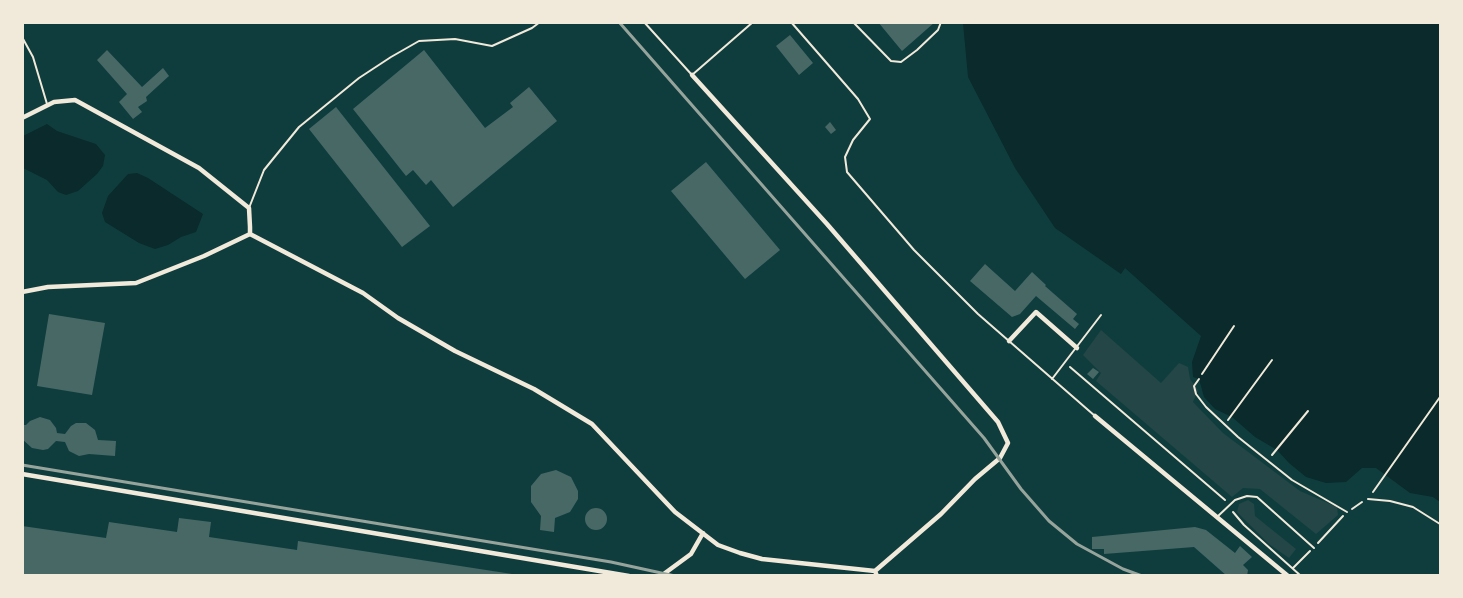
<!DOCTYPE html>
<html>
<head>
<meta charset="utf-8">
<style>
  body { margin:0 }
  #map { position:relative; width:1463px; height:598px; overflow:hidden; background:#0f3d3e; font-family:"Source Sans 3",sans-serif }
  canvas { display:block }
  .frame { position:absolute; inset:0; border:24px solid #f1e9da; pointer-events:none }
</style>
</head>
<body>
<div id="map">
<canvas width="1463" height="598"></canvas>
<div class="frame"></div>
</div>
<script>
const g = document.querySelector('canvas').getContext('2d');
g.lineJoin = 'round';
function paint(path, color) {
  g.fillStyle = color;
  g.fill(path, 'evenodd');
}
function poly(rows) {
  const path = new Path2D();
  for (const r of rows) {
    if (r.length === 3) {
      path.moveTo(r[0] + r[2], r[1]);
      path.arc(r[0], r[1], r[2], 0, 2 * Math.PI);
      continue;
    }
    path.moveTo(r[0], r[1]);
    for (let i = 2; i < r.length; i += 2) path.lineTo(r[i], r[i + 1]);
  }
  return path;
}
function trace(path, color, width, dash) {
  g.strokeStyle = color;
  g.lineWidth = width;
  g.lineCap = dash ? 'butt' : 'round';
  g.setLineDash(dash || []);
  g.stroke(path);
}
paint(poly([
  [1101,330,1161,383,1179,363,1188,367,1190,379,1198,390,1193,402,1223,433,1300,491,1337,507,1338,515,1316,534,1260,489,1243,488,1232,497,1096,381,1101,373,1083,355],
  [1248,500,1254,504,1255,516,1296,549,1289,558,1269,544,1237,512,1239,504]
]), '#244646');
paint(poly([
  [963,23,1440,23,1440,502,1433,497,1410,493,1376,468,1362,468,1346,482,1326,483,1306,477,1289,463,1277,450,1255,437,1232,417,1215,409,1204,397,1199,379,1193,377,1192,362,1201,336,1125,268,1121,274,1055,228,1015,168,968,77],
  [47,124,57,131,96,144,105,155,103,166,97,174,78,191,66,195,58,192,47,180,23,168,23,136],
  [137,173,148,178,203,214,196,232,181,237,168,245,155,249,139,243,105,222,102,213,108,196,128,174]
]), '#0a2a2b');
paint(poly([
  [878,22,935,22,902,51],
  [790,35,813,63,799,75,776,46],
  [107,50,142,87,163,68,169,76,146,97,147,101,138,107,142,112,133,119,119,102,127,94,97,60],
  [424,50,485,128,513,107,510,103,529,87,557,121,453,207,431,180,426,185,413,170,406,176,353,109],
  [336,107,430,226,402,247,309,129],
  [830,122,836,130,831,134,825,127],
  [706,162,780,250,745,279,671,191],
  [985,264,1015,291,1032,272,1046,285,1045,286,1077,314,1073,319,1079,324,1075,329,1036,296,1020,314,1012,317,970,281],
  [49,314,105,323,92,395,37,386],
  [1093,368,1099,372,1093,379,1087,374],
  [40,417,50,420,56,428,57,433,65,434,71,426,76,423,86,423,95,430,98,440,116,441,115,456,89,454,79,456,69,451,65,442,56,441,48,449,43,450,32,448,22,439,22,425,26,425,30,421],
  [556,470,571,477,578,491,578,499,570,512,555,518,554,532,540,530,541,516,531,502,531,486,541,474],
  [596,519,11],
  [179,518,211,522,209,537,297,550,298,541,525,576,22,576,22,526,106,538,109,522,177,532],
  [1195,527,1206,530,1235,553,1240,546,1252,557,1243,565,1248,570,1247,576,1227,576,1194,547,1104,554,1104,549,1092,549,1092,537]
]), '#486865');
trace(poly([
  [1070,367,1225,500],
  [1202,374,1234,326],
  [1228,420,1272,360],
  [1272,455,1308,411],
  [1373,492,1440,397],
  [1352,509,1362,502],
  [1233,512,1244,525,1301,576],
  [1318,543,1343,516],
  [1293,568,1310,551]
]), '#f1e9da', 2);
trace(poly([
  [644,22,692,75,753,22],
  [791,22,858,99,870,119,853,140,845,157,847,172,914,250,978,314,1095,416],
  [853,22,891,61,901,62,917,50,938,30,941,22],
  [22,37,33,57,47,104],
  [249,208,264,170,299,127,359,78,391,57,419,41,455,39,492,46,532,28,540,22],
  [1052,379,1101,315],
  [1199,379,1194,386,1196,394,1206,407,1238,437,1292,480,1347,512],
  [1368,499,1390,501,1413,507,1440,524],
  [1217,517,1235,500,1247,496,1257,497,1314,548]
]), '#f1e9da', 2);
trace(poly([
  [692,75,827,224,998,422,1008,443,1000,458,975,479,941,514,875,571,877,576],
  [22,118,54,102,75,100,199,168,249,208,250,227,250,234,204,256,136,283,48,287,22,292],
  [250,234,363,293,398,318,455,351,534,389,592,424,675,512,718,545,740,553,762,559,875,571],
  [1009,341,1036,312,1077,348],
  [1095,416,1288,576],
  [22,474,629,576],
  [661,576,691,554,703,533]
]), '#f1e9da', 4.5);
trace(poly([
  [619,22,984,438,1021,489,1049,521,1077,544,1123,569,1142,576],
  [22,465,611,562,675,576]
]), '#97a49c', 3);
</script>
</body>
</html>
